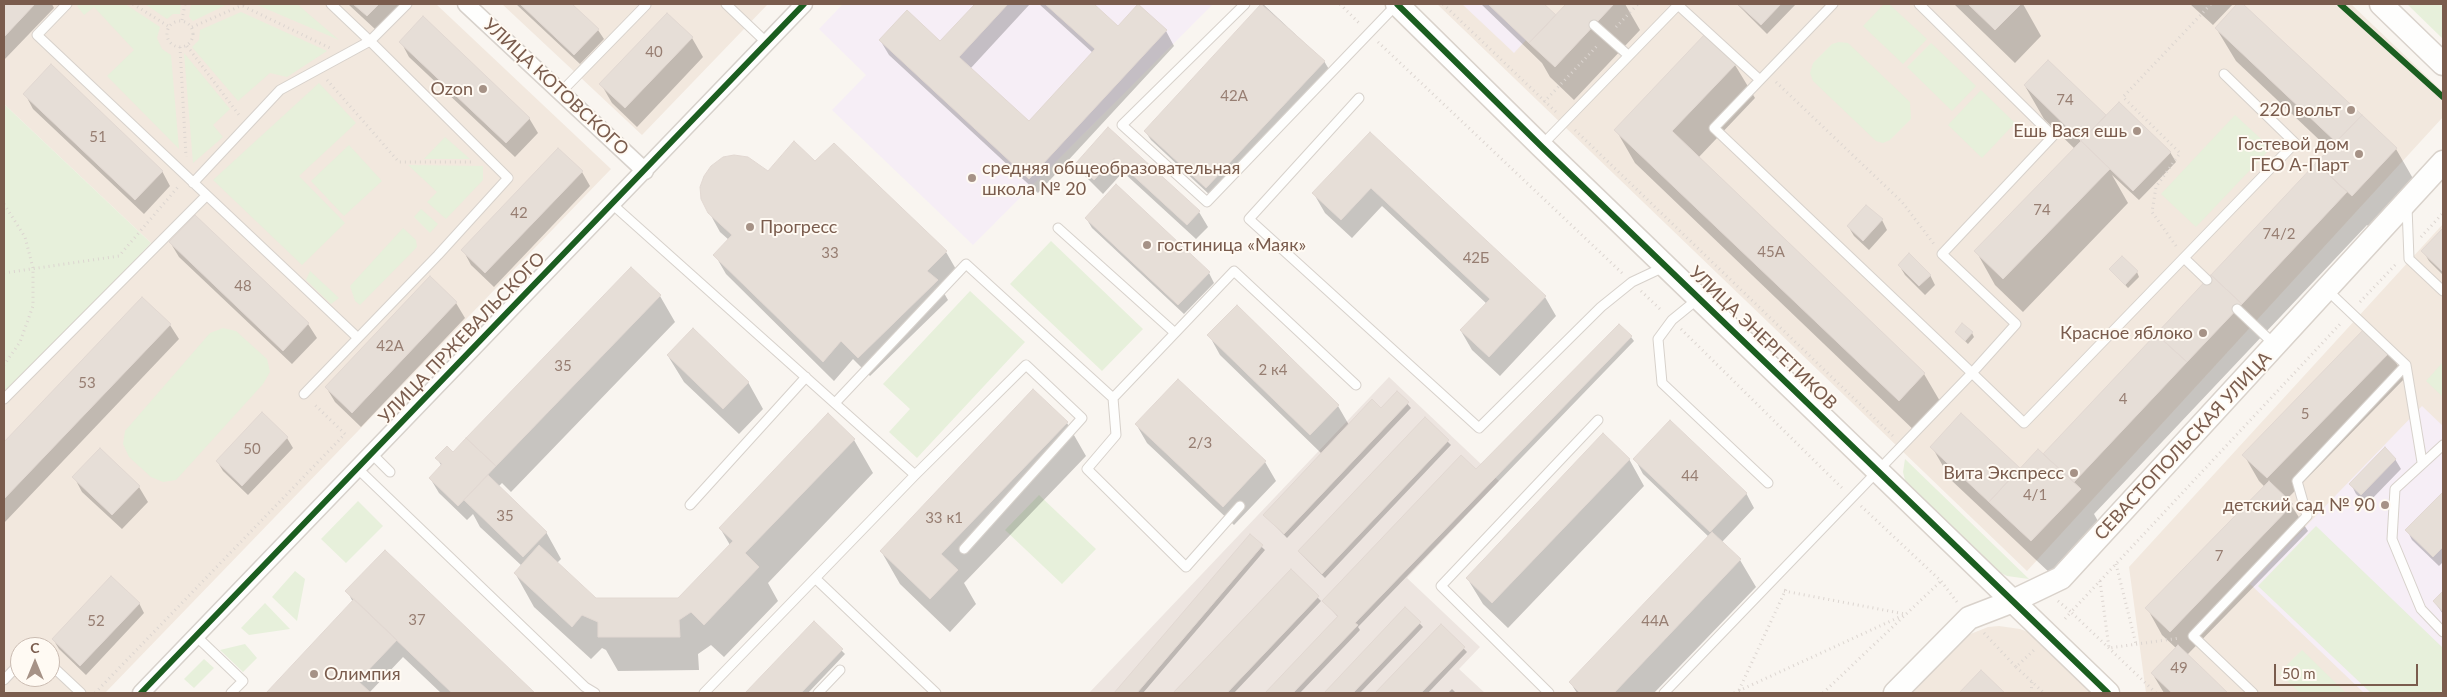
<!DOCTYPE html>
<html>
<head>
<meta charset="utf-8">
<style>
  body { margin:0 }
  #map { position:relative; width:2447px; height:697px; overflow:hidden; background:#f9f5f0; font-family:Lato,sans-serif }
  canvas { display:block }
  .frame { position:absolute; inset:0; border:5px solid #7a5c4d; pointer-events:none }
  .north { position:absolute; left:10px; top:637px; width:50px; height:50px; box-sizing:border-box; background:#fffaf3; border:1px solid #cabbb1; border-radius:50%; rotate:0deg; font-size:14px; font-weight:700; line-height:20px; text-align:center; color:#7a5c4d }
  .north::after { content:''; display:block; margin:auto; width:18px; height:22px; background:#a69286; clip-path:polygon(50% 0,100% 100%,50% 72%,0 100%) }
  .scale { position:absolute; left:2274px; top:664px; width:144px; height:22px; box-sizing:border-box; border:2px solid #7a5c4d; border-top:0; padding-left:6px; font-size:15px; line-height:18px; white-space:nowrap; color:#7a5c4d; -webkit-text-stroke:4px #fffaf3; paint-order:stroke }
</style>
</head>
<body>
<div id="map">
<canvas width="2447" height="697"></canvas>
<div class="frame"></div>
<div class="north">С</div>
<div class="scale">50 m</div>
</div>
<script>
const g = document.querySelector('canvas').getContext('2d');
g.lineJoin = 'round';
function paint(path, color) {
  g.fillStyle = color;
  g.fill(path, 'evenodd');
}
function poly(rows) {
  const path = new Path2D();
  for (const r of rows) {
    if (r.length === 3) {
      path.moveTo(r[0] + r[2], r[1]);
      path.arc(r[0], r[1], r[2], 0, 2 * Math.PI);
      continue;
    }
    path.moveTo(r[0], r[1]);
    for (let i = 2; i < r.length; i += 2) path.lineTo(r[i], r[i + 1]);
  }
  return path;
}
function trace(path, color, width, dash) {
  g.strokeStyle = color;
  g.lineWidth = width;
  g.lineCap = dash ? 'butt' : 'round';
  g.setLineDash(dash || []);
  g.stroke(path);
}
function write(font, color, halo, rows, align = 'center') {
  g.font = font + ' Lato,sans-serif';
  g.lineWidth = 4;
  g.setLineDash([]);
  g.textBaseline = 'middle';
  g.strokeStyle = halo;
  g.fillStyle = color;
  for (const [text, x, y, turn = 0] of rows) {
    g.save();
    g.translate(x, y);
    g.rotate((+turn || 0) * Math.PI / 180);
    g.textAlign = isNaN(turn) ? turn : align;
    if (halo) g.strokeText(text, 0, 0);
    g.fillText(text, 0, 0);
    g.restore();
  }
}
paint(poly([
  [4,4,436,4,611,169,105,693,4,693,4,400,151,243,4,104],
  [20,647,50,647,50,677,20,677],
  [502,4,768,4,642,135],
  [1437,4,2351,4,2443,92,2443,117,2027,571],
  [2443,224,2443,693,2146,693,2129,567],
  [1999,626,2020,629,2031,633,2093,693,1912,693,1968,635,1988,627]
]), '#f2e8de');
paint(poly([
  [1389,377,1499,481,1407,578,1480,647,1459,669,1485,693,1089,693]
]), '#ede5e0');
paint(poly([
  [843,4,1213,4,973,245,832,110,866,75,819,29],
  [1462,4,1538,4,1513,28,1526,40,1514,53],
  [2422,406,2443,426,2443,693,2364,693,2250,584]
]), '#f6eef6');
paint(poly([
  [79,4,125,4,160,27,157,38,162,49,171,55,179,149,107,76,134,50,94,7,84,15,77,6],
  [145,4,181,4,180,14,173,14,167,19],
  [191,4,228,4,193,21,189,17],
  [255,4,297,4,339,40],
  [1884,4,1889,4,1927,39,1903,64,1863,26],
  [2407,4,2443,4,2443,39],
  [241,12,327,51,287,77,270,73,238,101,192,47,199,40,200,30],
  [1839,42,1848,43,1910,102,1911,119,1890,140,1883,143,1876,141,1813,81,1810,73,1813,63,1832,44],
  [1931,43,1976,86,1952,111,1907,67],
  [184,53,230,109,213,125,223,137,193,163],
  [319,83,356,123,299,176,345,223,302,265,213,180],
  [1981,90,2015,123,1982,158,1948,125],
  [4,104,151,243,4,400],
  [2235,115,2271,148,2196,227,2161,194],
  [445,137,470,159,424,159],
  [349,145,382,181,344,216,311,181],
  [408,165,483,166,483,180,446,219,427,202,437,192],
  [421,209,438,224,430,233,414,217],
  [403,228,416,240,417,247,360,305,355,301,350,286],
  [1051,241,1143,329,1102,371,1010,284],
  [310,271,339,298,331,304,306,280],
  [970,291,1025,342,917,458,889,432,910,409,883,384],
  [223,328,236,331,267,359,270,372,263,384,176,480,163,482,151,477,129,457,123,444,125,431,210,333],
  [2443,362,2443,397,2426,381],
  [1905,459,2029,579,2007,576,1997,571,1906,484,1903,472],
  [1039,495,1096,549,1062,584,1005,530],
  [358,501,383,526,346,563,321,539],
  [2316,526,2443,648,2443,693,2371,693,2258,586],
  [295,571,305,579,297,621,272,597],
  [265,603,290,629,249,635,241,628],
  [245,644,257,658,243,672,220,650],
  [2302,650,2346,693,2300,693,2279,673],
  [204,659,214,668,194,688,184,679]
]), '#e7f0db');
paint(poly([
  [4,4,52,4,54,8,4,60],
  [348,4,401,4,376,30],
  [516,4,570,4,598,30,604,39,580,64],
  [977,4,1030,4,970,69,1029,122,1093,53,1039,4,1095,4,1094,5,1118,28,1166,31,1174,46,1038,193,889,55,880,40,940,43],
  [1263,4,1324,61,1330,71,1212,197,1151,140,1145,131],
  [1481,4,1542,4,1556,17,1568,4,1625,4,1640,30,1574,100,1550,77,1542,63],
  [1737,4,1796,4,1767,34],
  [1954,4,2023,4,2041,36,2015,63],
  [2190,4,2233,4,2213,25],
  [2239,4,2242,4,2396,149,2415,182,2371,229,2367,225,2094,514,2099,523,2051,574,1951,480,1932,447,1961,415,2020,470,2043,455,2330,150,2236,61,2216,28],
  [692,38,703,57,637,127,612,103,601,84],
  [401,42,529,118,538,133,515,157,409,57],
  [1735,65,1755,98,1698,158,1924,374,1944,408,1918,434,1635,163,1616,130],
  [2025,86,2105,116,2170,152,2176,162,2139,200,2112,175,2128,203,2023,312,1995,285,1976,251,2075,149,2044,119],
  [25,94,162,171,170,186,144,214,33,109],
  [1108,129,1199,212,1208,227,1196,239,1123,172,1103,194,1086,177,1077,163],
  [1370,133,1545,297,1556,316,1500,376,1472,350,1461,331,1487,304,1382,206,1352,238,1325,213,1314,194],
  [834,144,946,252,957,271,941,288,948,300,870,376,853,359,834,381,726,274,715,255,729,240,720,232,709,212,768,172,816,163],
  [582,172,590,186,494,287,471,265,463,250],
  [195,216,308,324,317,338,292,364,179,257,170,242],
  [1086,218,1209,273,1214,283,1184,314,1092,228],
  [1882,220,1887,230,1869,250,1854,236,1848,226],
  [2443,230,2443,275,2429,261,2423,251],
  [1899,265,1930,275,1935,285,1925,295,1905,275],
  [2111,270,2137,272,2139,277,2128,288],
  [430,278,456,303,465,318,361,427,335,402,326,387],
  [660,296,675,322,511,492,502,483,498,487,546,532,561,559,557,563,596,599,679,599,730,545,720,528,854,440,873,473,768,583,778,601,724,657,711,645,698,654,699,670,618,671,606,650,602,648,591,659,534,607,515,573,522,566,480,527,473,514,467,520,439,493,430,478,442,467,437,458,453,454],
  [142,298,170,325,179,339,4,523,4,444],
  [1237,307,1338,406,1349,425,1381,410,1397,392,1411,408,1287,538,1265,515,1322,454,1220,355,1209,335],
  [1956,332,1972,333,1974,337,1968,344],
  [1631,337,1634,341,1358,627,1360,630,1300,693,1267,693,1338,617,1324,601],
  [2390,352,2405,378,2287,499,2308,531,2187,655,2227,693,2164,693,2152,673,2176,648,2162,635,2147,608,2265,487,2259,481,2244,455],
  [668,356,748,382,763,409,739,434,684,382],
  [262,414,287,438,293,448,248,495,223,471,217,461],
  [1425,419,1451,445,1325,578,1299,552],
  [1067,423,1086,456,964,583,976,604,950,632,900,584,881,551],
  [1136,424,1265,462,1276,481,1234,525,1147,443],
  [100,450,139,487,148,502,122,529,82,492,74,477],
  [1629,459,1644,486,1508,628,1483,604,1467,578],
  [1635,459,1746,493,1754,508,1722,542,1740,560,1756,587,1654,693,1577,693,1570,682,1709,537,1643,474],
  [2395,459,2401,469,2367,504,2356,494,2351,484],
  [2443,494,2443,562,2439,566,2412,540,2407,530],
  [1250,536,1265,550,1143,693,1116,693],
  [385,552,533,693,441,693,403,657,369,693,268,693,353,602,347,591],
  [1291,571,1321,601,1234,693,1175,693],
  [2443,592,2443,614,2434,601],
  [139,603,144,613,86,675,59,649,53,639],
  [1406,609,1423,627,1360,693,1325,693],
  [814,623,845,654,808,693,747,693],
  [1441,625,1467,652,1428,693,1377,693],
  [1452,689,1456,693,1448,693]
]), '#0003');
const building = poly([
  [4,4,35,4,4,37,4,4],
  [353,4,379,4,367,16,353,4],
  [520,4,572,4,599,29,574,55,520,4],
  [975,4,1008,4,959,57,1029,121,1095,49,1045,4,1094,4,1118,26,1138,4,1167,30,1029,179,879,40,907,10,940,41,975,4],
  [1261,4,1325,61,1206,188,1144,131,1261,4],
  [1488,4,1544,4,1556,15,1529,43,1488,4],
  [1566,4,1614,4,1555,67,1529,43,1566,4],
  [1738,4,1781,4,1761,25,1738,4],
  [1968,4,2021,4,1995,30,1968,4],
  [2237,4,2243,4,2362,115,2336,142,2215,28,2237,4],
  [667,13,693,37,625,108,599,84,667,13],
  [423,16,530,118,506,143,399,42,423,16],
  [1705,34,1736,64,1672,131,1925,373,1899,401,1614,130,1705,34],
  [2048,60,2106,115,2081,141,2024,85,2048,60],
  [51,64,163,171,135,200,23,94,51,64],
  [2119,102,2171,152,2133,191,2081,141,2119,102],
  [2362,115,2397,148,2352,196,2316,163,2362,115],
  [1108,127,1200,211,1187,225,1114,158,1094,180,1076,163,1108,127],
  [1370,132,1546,296,1489,357,1460,330,1490,299,1371,188,1341,220,1312,193,1370,132],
  [794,141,815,161,834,143,947,251,927,271,938,280,858,358,841,341,823,362,713,255,732,235,708,213,701,199,700,187,704,176,711,166,723,157,734,155,748,157,768,171,794,141],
  [2081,141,2110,169,2003,279,1974,251,2081,141],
  [558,148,583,171,485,273,461,250,558,148],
  [2316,163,2347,192,2242,304,2211,275,2316,163],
  [1116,184,1210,272,1178,305,1085,218,1116,184],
  [1866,205,1883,219,1863,241,1847,226,1866,205],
  [195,215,309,323,283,351,169,242,195,215],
  [2443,228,2443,272,2421,251,2443,228],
  [1909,253,1931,275,1919,286,1898,265,1909,253],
  [2122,256,2138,271,2125,285,2109,269,2122,256],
  [631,267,661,295,496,466,466,438,631,267],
  [2211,275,2242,304,2187,362,2156,334,2211,275],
  [430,276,457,302,352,413,325,387,430,276],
  [142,297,171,324,4,499,4,442,142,297],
  [1237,305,1339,405,1310,435,1207,335,1237,305],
  [1962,323,1973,332,1965,341,1955,332,1962,323],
  [1619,324,1632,336,1355,623,1358,625,1293,693,1265,693,1338,616,1322,601,1461,455,1476,469,1619,324],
  [2366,327,2391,351,2267,478,2242,455,2366,327],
  [693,328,749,382,723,409,667,355,693,328],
  [2156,334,2187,362,2074,482,2043,454,2156,334],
  [1178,379,1266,461,1223,507,1135,424,1178,379],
  [1033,389,1068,422,941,554,958,570,930,599,880,551,1033,389],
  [1397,391,1409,402,1284,534,1263,515,1372,399,1381,408,1397,391],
  [262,412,288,437,242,486,216,461,262,412],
  [828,413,855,439,745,553,759,567,704,625,691,612,679,620,680,637,598,637,598,622,582,615,572,627,514,573,539,545,596,598,678,598,733,541,719,528,828,413],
  [1961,413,2020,468,1989,502,1930,447,1961,413],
  [1425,417,1449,440,1322,574,1298,551,1425,417],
  [1670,420,1747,493,1710,532,1633,459,1670,420],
  [1603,433,1630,459,1492,603,1466,578,1603,433],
  [466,438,496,466,458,506,429,478,442,464,435,458,447,446,453,452,466,438],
  [2385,447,2396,459,2361,495,2349,484,2385,447],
  [100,448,140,486,112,515,72,477,100,448],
  [2038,449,2081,489,2031,541,1989,502,2038,449],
  [488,475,547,532,523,557,464,500,488,475],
  [2269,481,2293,504,2170,632,2145,608,2269,481],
  [2443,492,2443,547,2433,557,2405,530,2443,492],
  [1712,532,1741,559,1614,693,1580,693,1569,682,1712,532],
  [1250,534,1263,545,1137,693,1114,693,1250,534],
  [385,550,535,693,452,693,345,591,385,550],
  [1291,569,1319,596,1227,693,1173,693,1291,569],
  [111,576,140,603,80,666,52,639,111,576],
  [2443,591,2443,612,2433,601,2443,591],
  [354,599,397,640,358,681,371,693,266,693,354,599],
  [1405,607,1421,622,1353,693,1324,693,1405,607],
  [814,621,843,649,801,693,745,693,814,621],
  [1441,624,1465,647,1421,693,1375,693,1441,624],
  [2178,645,2198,664,2228,693,2172,693,2151,673,2178,645],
  [1981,670,2005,693,1959,693,1981,670]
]);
paint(building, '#e6ded7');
trace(building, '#e2d8d2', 1);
const lane = poly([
  [67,4,37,35,358,338],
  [726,4,767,43],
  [1245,4,1122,125,1207,202,1397,4],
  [1833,4,1714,128,1972,373,2016,324,1942,254,2053,136,1919,4],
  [1678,5,1760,80],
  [1594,25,1628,55],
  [561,92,646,5],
  [1359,98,1249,219,1479,428,1601,307,1632,282,1666,266],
  [1542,145,1679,4],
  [193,183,280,90,370,41,331,4],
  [612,204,915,475],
  [2407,207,2409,259,2443,291],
  [2184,258,2207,280],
  [1699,298,1672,320,1658,339,1662,383,1768,483],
  [2237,309,2275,345],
  [1175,333,1234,271,1356,385],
  [2406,365,2422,462],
  [304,394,438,255,508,178,370,41,407,4],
  [1113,398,1116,435,1087,469,1186,567,1240,506],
  [4,399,206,196],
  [835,403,966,264,1113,398,1175,333,1058,228],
  [2443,445,2395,489,2392,539,2421,609,2443,632],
  [372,454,390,472],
  [358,469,585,687,595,693],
  [690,505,806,377],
  [816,579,936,693],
  [196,636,243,681,231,693],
  [50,664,81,693],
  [4,680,20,663],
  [704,693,915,475,1026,365,1082,418,964,549],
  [818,693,840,670],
  [1549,693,1441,586,1598,420],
  [1664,693,1972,373,2024,423,2295,143,2224,74],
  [2253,693,2193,636,2307,516,2297,481,2406,365,2326,289]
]);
const street = poly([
  [466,4,645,171],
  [141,693,804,4]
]);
const secondary = poly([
  [1397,4,1541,146,2108,693],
  [2381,4,2443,64],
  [1895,693,1969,618,2013,601,2061,578,2443,162]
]);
trace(lane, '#d7d1cb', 11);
trace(street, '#d7d1cb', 19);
trace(secondary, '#d9d2cb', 25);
trace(poly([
  [133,4,168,26],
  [1340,4,1359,23],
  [1443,4,1556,112],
  [2340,4,2443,97],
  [243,6,330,48],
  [182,20,185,4],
  [180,34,13],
  [192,27,245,4],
  [1616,27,1638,4],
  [1378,42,1622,273],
  [187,46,239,115],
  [180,47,186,157],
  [327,80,399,162,474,162],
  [1776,82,1902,202,1934,244],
  [1544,102,1597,46],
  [1575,130,1893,436],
  [4,204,25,237,33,268,33,306,20,342,4,365],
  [2421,237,2443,213],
  [2176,246,2152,212,2156,187,2180,153,2123,97,2211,4],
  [4,273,119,256,178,187],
  [1641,291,1662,311],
  [2360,302,2397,263],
  [1681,329,1842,488],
  [1861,506,1941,581,1957,602],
  [2116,564,2136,644],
  [2100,581,2109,648,2180,638],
  [1784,591,1905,614],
  [2058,601,2071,612,2063,621],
  [1984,633,2016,667,2034,650],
  [2016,667,2044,693],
  [1739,690,1787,587],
  [95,693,345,434,313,403],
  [1734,693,1906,614],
  [1823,693,1941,581],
  [2031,693,2032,682],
  [2156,693,2071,612,2342,322]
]), '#dcd5d0', 3, [1, 4]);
trace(lane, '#fefefd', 9);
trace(street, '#fefefd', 16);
trace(secondary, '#fefefd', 22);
trace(poly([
  [1397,4,1541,146,2108,693],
  [2340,4,2443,97],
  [141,693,804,4]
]), '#1b5e20', 6);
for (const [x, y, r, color] of [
  [483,89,5,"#a69286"],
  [2351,110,5,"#a69286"],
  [2137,131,5,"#a69286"],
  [2359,154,5,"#a69286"],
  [972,178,5,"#a69286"],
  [750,227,5,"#a69286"],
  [1147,245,5,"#a69286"],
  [2203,333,5,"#a69286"],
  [2074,473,5,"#a69286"],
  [2385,505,5,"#a69286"],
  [314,674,5,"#a69286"]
]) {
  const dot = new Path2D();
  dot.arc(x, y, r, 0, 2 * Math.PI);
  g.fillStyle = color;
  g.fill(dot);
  trace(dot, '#fffaf3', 2);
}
write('15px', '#977e72', null, [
  ["40",654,52],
  ["42А",1234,96],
  ["74",2065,100],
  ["51",98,137],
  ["74",2042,210],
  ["42",519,213],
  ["74/2",2279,234],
  ["45А",1771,252],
  ["33",830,253],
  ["42Б",1476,258],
  ["48",243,286],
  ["42А",390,346],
  ["35",563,366],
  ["2 к4",1273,370],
  ["53",87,383],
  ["4",2123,399],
  ["5",2305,414],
  ["2/3",1200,443],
  ["50",252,449],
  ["44",1690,476],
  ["4/1",2035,495],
  ["35",505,516],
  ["33 к1",944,518],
  ["7",2219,556],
  ["37",417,620],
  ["52",96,621],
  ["44А",1655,621],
  ["49",2179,668]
]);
write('18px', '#7a5c4d', '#fffaf3', [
  ["УЛИЦА КОТОВСКОГО",556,87,43],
  ["УЛИЦА ПРЖЕВАЛЬСКОГО",462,338,-46],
  ["УЛИЦА ЭНЕРГЕТИКОВ",1763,338,44],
  ["СЕВАСТОПОЛЬСКАЯ УЛИЦА",2183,446,-47]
]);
write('18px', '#7a5c4d', '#fffaf3', [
  ["Ozon",473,89],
  ["220 вольт",2341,110],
  ["Ешь Вася ешь",2127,131],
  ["Гостевой дом",2349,144],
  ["ГЕО А-Парт",2349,165],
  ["средняя общеобразовательная",982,168,"left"],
  ["школа № 20",982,189,"left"],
  ["Прогресс",760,227,"left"],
  ["гостиница «Маяк»",1157,245,"left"],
  ["Красное яблоко",2193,333],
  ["Вита Экспресс",2064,473],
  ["детский сад № 90",2375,505],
  ["Олимпия",324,674,"left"]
], 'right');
</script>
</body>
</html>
